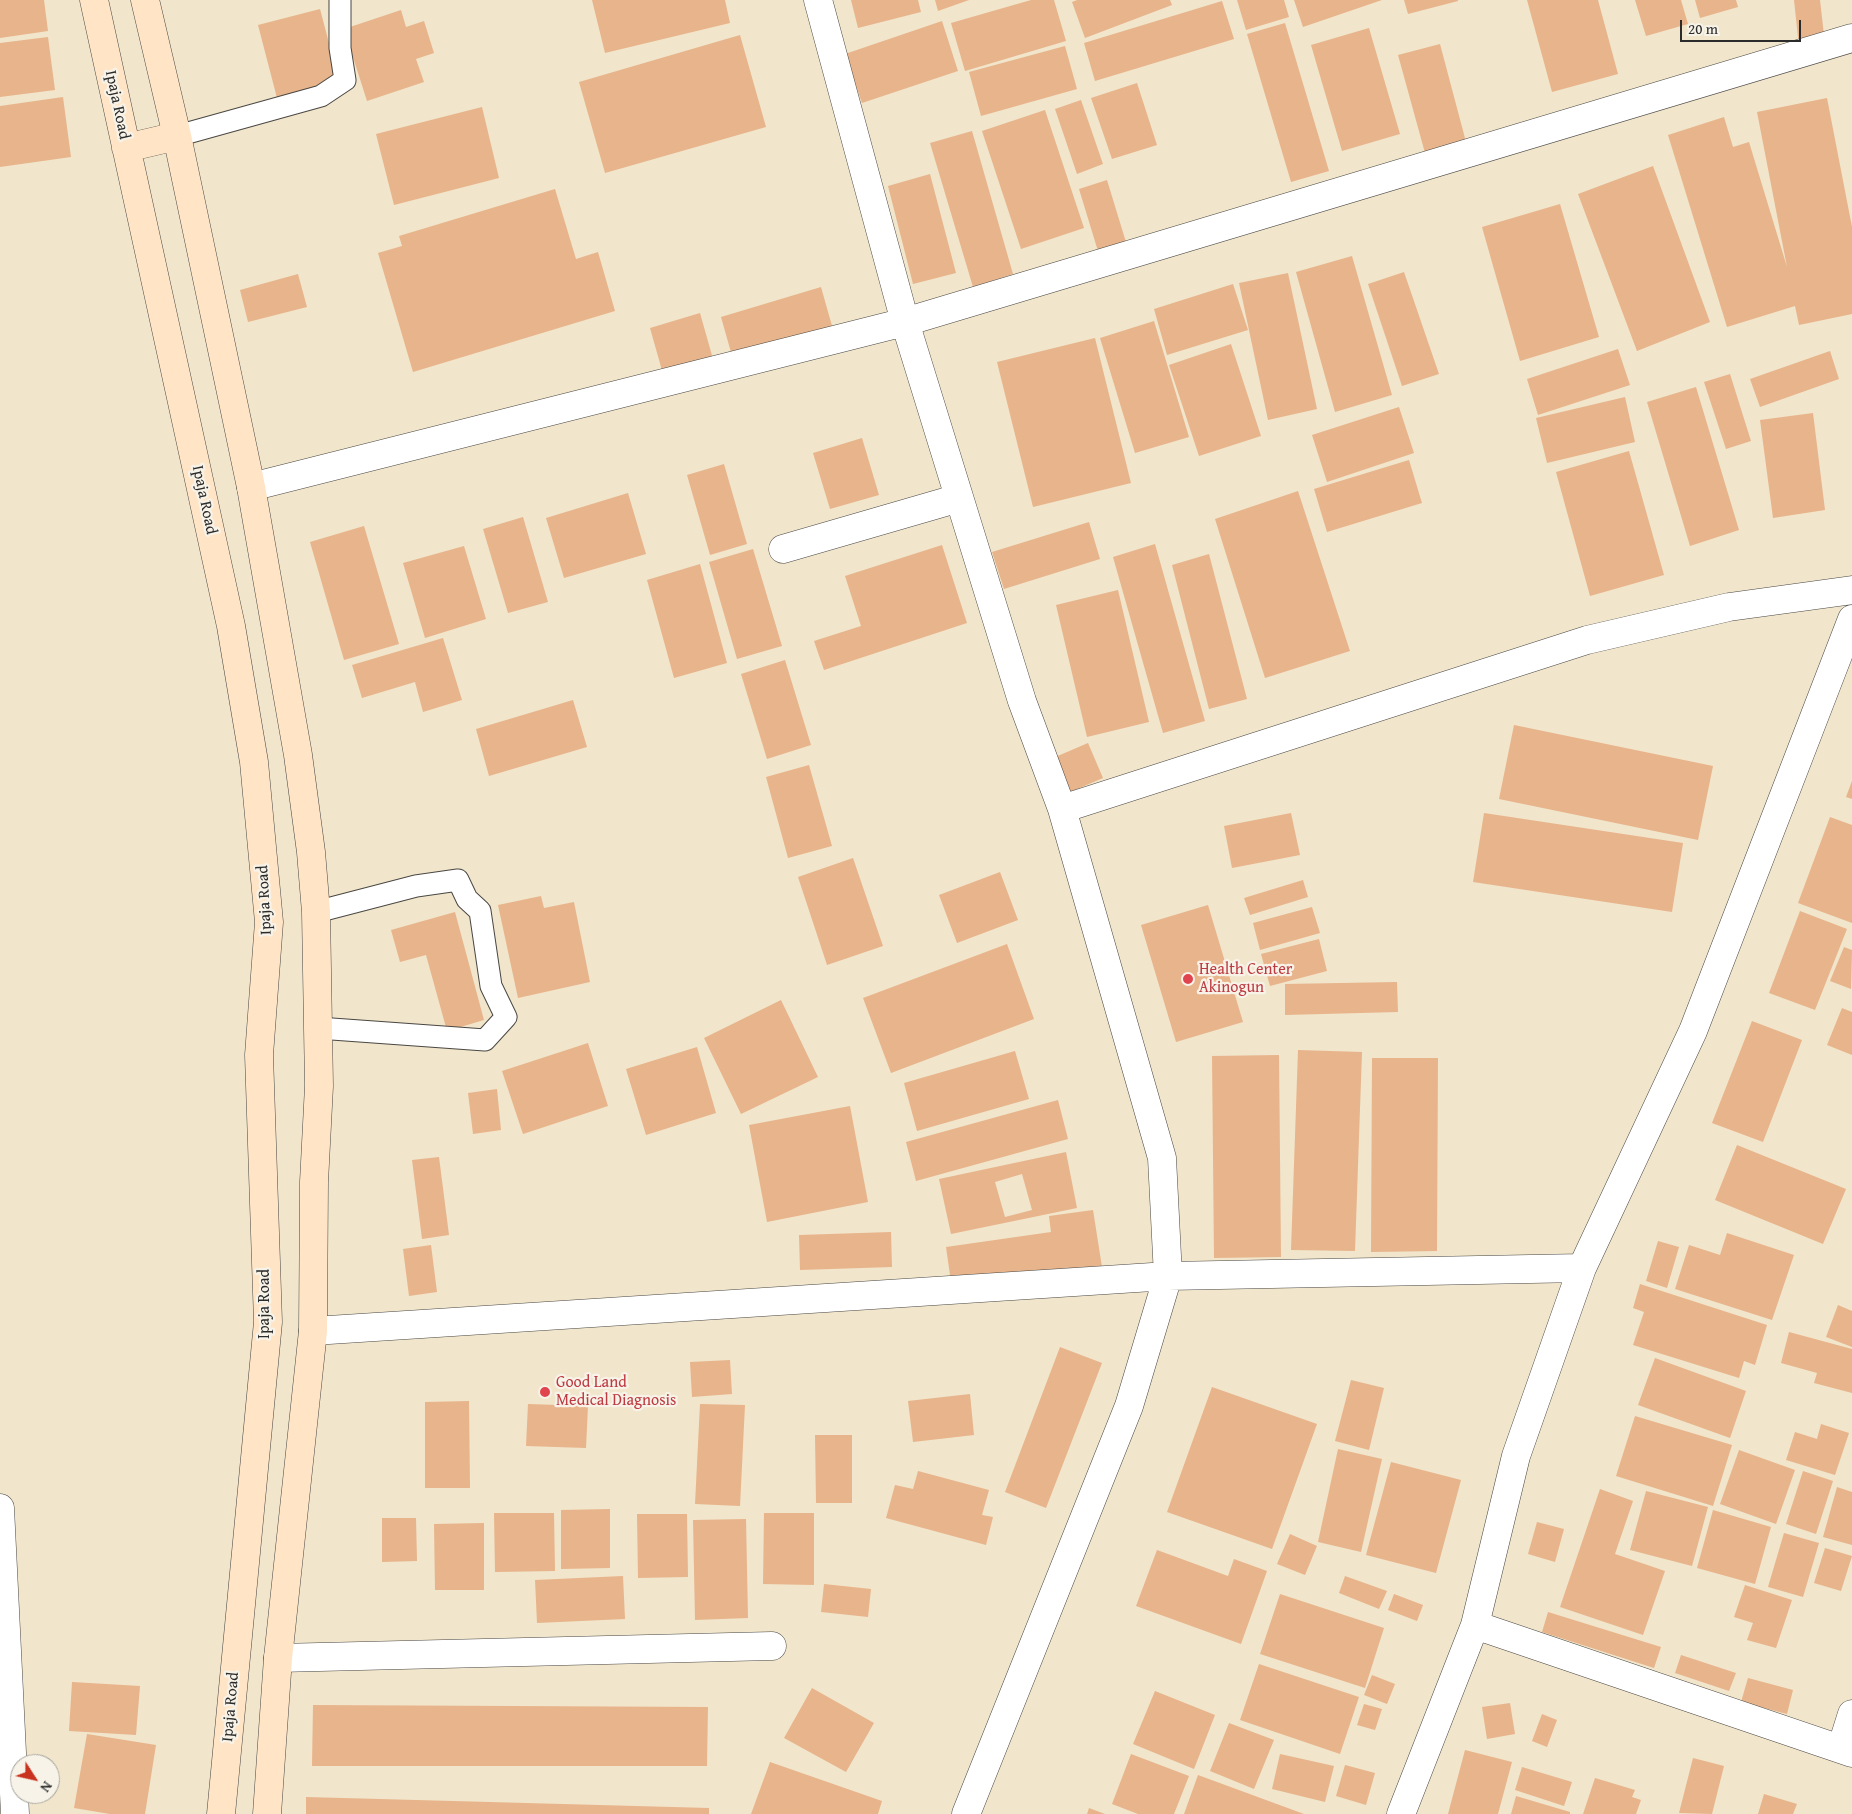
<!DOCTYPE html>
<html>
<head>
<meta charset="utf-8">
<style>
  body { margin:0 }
  #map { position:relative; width:1852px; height:1814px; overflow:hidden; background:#f1e5cb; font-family:"Gentium Book Plus",serif }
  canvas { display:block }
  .north { position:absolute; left:10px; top:1754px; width:50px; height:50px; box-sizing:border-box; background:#f7f3e8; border:1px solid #a5a39c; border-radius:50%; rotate:125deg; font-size:14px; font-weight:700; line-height:20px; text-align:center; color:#2b2b2b }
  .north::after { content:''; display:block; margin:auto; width:18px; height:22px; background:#c8321e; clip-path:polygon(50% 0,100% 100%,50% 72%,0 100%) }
  .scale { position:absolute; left:1680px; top:20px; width:121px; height:22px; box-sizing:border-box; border:2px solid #2b2b2b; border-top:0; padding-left:6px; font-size:15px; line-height:18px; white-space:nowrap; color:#2b2b2b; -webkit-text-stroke:4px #f7f3e8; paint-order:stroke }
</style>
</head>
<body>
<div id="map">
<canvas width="1852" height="1814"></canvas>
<div class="north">N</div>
<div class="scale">20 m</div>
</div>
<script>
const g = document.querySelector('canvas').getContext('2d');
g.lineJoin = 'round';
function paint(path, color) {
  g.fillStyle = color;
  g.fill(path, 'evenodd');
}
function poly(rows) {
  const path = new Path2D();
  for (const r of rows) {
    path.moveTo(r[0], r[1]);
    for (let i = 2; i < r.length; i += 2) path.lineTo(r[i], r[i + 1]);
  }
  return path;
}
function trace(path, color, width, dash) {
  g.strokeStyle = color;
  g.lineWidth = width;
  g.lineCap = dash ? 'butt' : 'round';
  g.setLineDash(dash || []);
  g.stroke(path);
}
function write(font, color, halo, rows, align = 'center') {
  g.font = font + ' "Gentium Book Plus",serif';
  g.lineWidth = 4.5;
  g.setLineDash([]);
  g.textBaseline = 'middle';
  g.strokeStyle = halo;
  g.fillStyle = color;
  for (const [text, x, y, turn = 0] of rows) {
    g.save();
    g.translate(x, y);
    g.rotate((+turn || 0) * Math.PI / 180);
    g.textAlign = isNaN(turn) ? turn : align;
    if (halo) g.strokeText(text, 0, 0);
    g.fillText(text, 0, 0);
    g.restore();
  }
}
paint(poly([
  [0,0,44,0,48,31,0,38],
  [592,0,725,0,730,23,605,53],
  [851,0,918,0,921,12,858,28],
  [935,0,969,0,938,11],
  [1031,0,1054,0,1066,41,965,71,951,23],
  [1077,0,1170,0,1172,5,1085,38,1072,2],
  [1237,0,1284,0,1289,17,1246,30],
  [1294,0,1382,0,1303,27],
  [1404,0,1458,0,1458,1,1408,14],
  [1527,0,1598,0,1618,74,1552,92],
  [1635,0,1681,0,1688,24,1646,36],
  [1695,0,1736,0,1738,7,1700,18],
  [1794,0,1820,0,1825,44,1799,47],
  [1222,1,1234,39,1095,81,1084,43],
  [320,9,339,81,277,98,258,25],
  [401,10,406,27,424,21,434,53,416,59,424,82,367,101,344,29],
  [942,21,958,71,862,103,845,54],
  [1285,23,1329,171,1291,182,1247,34],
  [1369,28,1400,134,1342,151,1311,45],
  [740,35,766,127,605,173,579,82],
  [48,37,55,90,0,97,0,43],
  [1440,44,1466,142,1425,153,1398,55],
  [1065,46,1077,89,981,116,969,72],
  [1137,83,1157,145,1112,159,1091,98],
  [63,97,71,157,0,167,0,106],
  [1827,98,1852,227,1852,314,1799,325,1795,306,1727,327,1668,135,1724,117,1733,147,1749,142,1787,267,1757,112],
  [1081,100,1103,164,1077,174,1055,109],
  [482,107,499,178,394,205,376,134],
  [1045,110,1084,228,1021,249,982,131],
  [972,131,1013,274,973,287,930,143],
  [1653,166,1710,322,1637,351,1578,194],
  [930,174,956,273,913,284,888,186],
  [1107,180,1129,252,1101,261,1079,189],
  [555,189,576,259,598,252,615,311,413,372,378,253,402,246,399,236],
  [1560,204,1599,337,1520,361,1482,227],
  [1352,256,1392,395,1335,412,1296,272],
  [1404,272,1439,374,1402,386,1368,284],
  [1288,273,1317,409,1268,420,1239,283],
  [298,274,307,307,248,322,240,290],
  [1233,284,1248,330,1167,355,1154,309],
  [821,287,834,333,734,363,721,317],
  [700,313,713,359,663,374,650,328],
  [1154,321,1189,437,1135,453,1100,338],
  [1095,338,1131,483,1033,507,997,362],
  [1231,344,1261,436,1199,456,1169,365],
  [1618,349,1630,385,1538,415,1527,379],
  [1830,351,1839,379,1760,407,1750,379],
  [1730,374,1751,441,1726,449,1704,382],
  [1696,387,1739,530,1690,546,1647,402],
  [1625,397,1635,442,1547,463,1536,418],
  [1399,407,1414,453,1327,482,1312,435],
  [1813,413,1825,510,1773,518,1760,420],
  [862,438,879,495,830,509,813,453],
  [1629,451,1664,575,1590,596,1556,472],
  [1409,460,1422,503,1327,532,1314,489],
  [724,464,747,544,710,555,687,475],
  [1298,491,1350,651,1265,678,1215,519],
  [628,493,646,554,564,578,546,518],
  [523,517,548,602,508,613,483,529],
  [1089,522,1100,559,1004,589,992,552],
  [364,526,399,644,344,660,310,542],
  [1155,544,1205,721,1163,733,1113,557],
  [942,545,967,623,824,670,814,641,861,626,845,576],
  [464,546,486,619,425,638,403,563],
  [753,549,782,646,737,659,709,562],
  [1209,554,1247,699,1209,709,1172,565],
  [700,564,727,663,674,678,647,580],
  [1118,590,1149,722,1087,737,1056,605],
  [443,638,462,700,423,712,415,682,362,698,352,665],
  [785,660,811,745,767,759,741,674],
  [573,700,587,747,489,776,476,729],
  [1514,725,1713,766,1698,840,1499,799],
  [1088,743,1103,778,1061,796,1046,761],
  [809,765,832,846,788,858,766,777],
  [1852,781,1852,799,1846,797],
  [1291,813,1300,855,1232,868,1224,826],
  [1484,813,1683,843,1672,912,1473,882],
  [1830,817,1852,825,1852,923,1798,903],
  [853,858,883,946,827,965,798,877],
  [1000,872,1018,920,957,943,939,895],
  [1303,880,1308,897,1250,915,1244,898],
  [541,896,544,908,574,902,590,982,518,998,498,905],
  [1208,905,1243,1022,1176,1042,1141,925],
  [1312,907,1320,933,1260,950,1253,923],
  [1800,911,1847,929,1815,1010,1769,993],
  [455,912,484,1020,447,1031,426,955,400,962,391,930],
  [1319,939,1327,971,1270,986,1261,954],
  [1007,944,1034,1019,891,1073,863,998],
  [1844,947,1852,950,1851,989,1830,981],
  [1397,982,1398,1012,1285,1015,1285,984],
  [781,1000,818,1077,741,1114,704,1038],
  [1842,1008,1852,1012,1852,1055,1827,1045],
  [1752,1021,1802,1040,1763,1142,1712,1123],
  [588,1043,608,1106,523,1134,502,1071],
  [697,1047,716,1113,646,1135,626,1069],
  [1298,1050,1362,1052,1355,1251,1291,1250],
  [1015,1051,1029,1099,917,1131,904,1083],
  [1279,1055,1281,1257,1214,1258,1212,1056],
  [1372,1058,1438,1058,1437,1251,1371,1252],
  [497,1089,501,1130,473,1134,468,1093],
  [1058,1100,1068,1139,916,1181,906,1142],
  [850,1106,868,1202,767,1222,749,1125],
  [1737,1145,1846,1189,1823,1244,1715,1200],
  [1066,1152,1077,1208,951,1234,939,1179],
  [1022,1174,1032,1210,1005,1217,995,1182],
  [439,1157,449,1235,422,1239,412,1160],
  [1093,1210,1102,1267,952,1289,946,1247,1051,1232,1049,1216],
  [891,1232,892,1267,800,1270,799,1235],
  [1727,1233,1794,1255,1772,1320,1675,1289,1689,1245,1720,1255],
  [1658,1241,1679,1247,1667,1288,1646,1281],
  [431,1245,437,1292,409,1296,403,1249],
  [1640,1284,1767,1325,1755,1365,1744,1361,1739,1378,1633,1345,1644,1312,1633,1308],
  [1838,1305,1852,1311,1852,1347,1826,1337],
  [1789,1332,1852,1349,1852,1393,1814,1383,1817,1373,1781,1363],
  [1060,1347,1102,1363,1046,1508,1005,1492],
  [1655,1358,1746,1391,1730,1438,1638,1405],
  [730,1360,732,1394,692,1397,690,1362],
  [1351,1380,1384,1388,1369,1450,1335,1441],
  [1212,1387,1317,1424,1272,1549,1167,1512],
  [970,1394,974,1435,913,1442,908,1401],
  [469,1401,470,1488,425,1488,425,1402],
  [528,1404,588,1406,586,1448,526,1446],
  [700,1404,745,1405,740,1506,695,1504],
  [1635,1416,1732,1445,1713,1506,1616,1476],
  [1821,1424,1849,1433,1835,1475,1786,1460,1795,1432,1817,1439],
  [815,1435,852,1435,852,1503,816,1503],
  [1338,1449,1382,1459,1361,1552,1318,1542],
  [1739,1450,1795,1470,1776,1524,1720,1504],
  [1391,1462,1461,1480,1436,1573,1366,1555],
  [918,1471,989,1490,982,1515,993,1517,986,1545,886,1518,895,1485,913,1489],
  [1803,1471,1833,1481,1816,1534,1786,1524],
  [1837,1487,1852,1492,1852,1545,1823,1537],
  [1600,1489,1633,1501,1615,1554,1665,1571,1643,1635,1560,1607],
  [1646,1491,1708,1507,1692,1566,1630,1550],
  [610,1509,610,1568,561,1569,561,1510],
  [1713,1510,1771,1527,1755,1584,1697,1568],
  [494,1513,554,1513,555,1571,495,1572],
  [764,1513,814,1513,814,1585,763,1584],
  [637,1514,687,1514,688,1577,638,1578],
  [382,1518,416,1518,417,1561,382,1562],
  [746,1519,748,1618,695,1620,693,1520],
  [1537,1522,1564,1529,1555,1562,1528,1554],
  [484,1523,484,1590,435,1590,434,1524],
  [1784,1533,1819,1543,1803,1597,1768,1587],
  [1290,1534,1317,1546,1305,1575,1277,1564],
  [1825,1548,1852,1556,1841,1591,1814,1583],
  [1157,1550,1228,1576,1234,1559,1267,1571,1241,1644,1136,1606],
  [623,1576,625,1619,537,1623,535,1580],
  [1345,1576,1387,1591,1379,1609,1339,1593],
  [824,1584,871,1589,868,1617,821,1612],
  [1745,1585,1792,1600,1776,1648,1747,1640,1753,1623,1734,1617],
  [1280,1594,1384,1628,1365,1688,1260,1654],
  [1394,1594,1423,1605,1417,1621,1388,1610],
  [1548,1612,1661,1647,1654,1668,1542,1632],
  [1681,1655,1736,1673,1729,1691,1675,1673],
  [1259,1664,1359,1697,1340,1754,1240,1720],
  [1372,1675,1395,1684,1387,1704,1364,1695],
  [1748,1678,1793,1690,1787,1714,1741,1702],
  [72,1682,140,1686,136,1735,69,1731],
  [812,1688,874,1723,846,1772,784,1738],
  [1155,1691,1215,1715,1194,1769,1133,1744],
  [1510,1703,1515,1734,1487,1739,1482,1707],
  [1364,1704,1382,1709,1375,1730,1357,1725],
  [313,1705,708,1707,707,1766,312,1766],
  [1542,1714,1557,1720,1547,1747,1532,1741],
  [1229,1723,1274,1740,1254,1789,1210,1771],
  [87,1734,156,1745,145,1814,110,1814,74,1808],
  [1465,1750,1512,1762,1498,1814,1448,1814],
  [1131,1754,1189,1776,1174,1814,1138,1814,1112,1804],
  [1280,1754,1334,1766,1325,1802,1272,1789],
  [1693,1758,1724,1766,1712,1814,1679,1813],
  [770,1762,882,1801,878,1814,751,1814],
  [1345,1765,1375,1773,1366,1805,1336,1796],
  [1522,1767,1572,1782,1564,1806,1515,1790],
  [1198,1775,1304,1814,1184,1814],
  [1595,1778,1635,1790,1632,1797,1641,1800,1636,1814,1583,1814],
  [1764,1794,1797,1804,1793,1814,1758,1814],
  [1516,1796,1570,1812,1570,1814,1511,1814],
  [306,1797,709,1808,709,1814,306,1814],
  [1089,1808,1105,1814,1087,1814]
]), '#e8b48b');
const service = poly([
  [177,136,321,96,345,80,340,48,340,0],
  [316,912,416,886,458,880,467,899,480,911,491,986,506,1017,485,1040,318,1028]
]);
const minor = poly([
  [818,0,905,322,1022,701,1062,809,1162,1158,1168,1276,1129,1406,966,1814],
  [251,487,905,322,1852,38],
  [783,549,959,498],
  [1062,809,1587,640,1729,607,1852,590],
  [313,1331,1168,1276,1582,1268],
  [0,1508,15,1814],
  [1475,1625,1852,1753],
  [278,1658,772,1646],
  [1841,1749,1852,1714],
  [1401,1814,1475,1625,1516,1456,1582,1268,1693,1031,1852,619]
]);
const secondary = poly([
  [94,0,231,626,254,762,269,922,259,1055,268,1322,221,1814],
  [145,0,177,136,251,487,298,755,311,852,316,912,319,1086,314,1182,313,1331,278,1658,267,1814],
  [126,148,177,136]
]);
trace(service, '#494743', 23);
trace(minor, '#494743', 29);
trace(secondary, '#494743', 29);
trace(service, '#fff', 21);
trace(minor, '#fff', 28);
trace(secondary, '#ffe4c6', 28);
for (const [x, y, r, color] of [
  [1188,979,6,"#e0444e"],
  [545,1392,6,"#e0444e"]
]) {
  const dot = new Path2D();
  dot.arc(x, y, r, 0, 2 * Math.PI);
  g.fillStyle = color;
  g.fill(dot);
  trace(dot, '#f7f3e8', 2);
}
write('16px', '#2b2b2b', '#f7f3e8', [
  ["Ipaja Road",117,105,78],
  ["Ipaja Road",204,500,78],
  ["Ipaja Road",265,900,-93],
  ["Ipaja Road",265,1304,-90],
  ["Ipaja Road",231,1707,-85]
]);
write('16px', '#be3a42', '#f7f3e8', [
  ["Health Center",1199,970],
  ["Akinogun",1199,988],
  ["Good Land",556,1383],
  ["Medical Diagnosis",556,1401]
], 'left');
</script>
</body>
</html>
